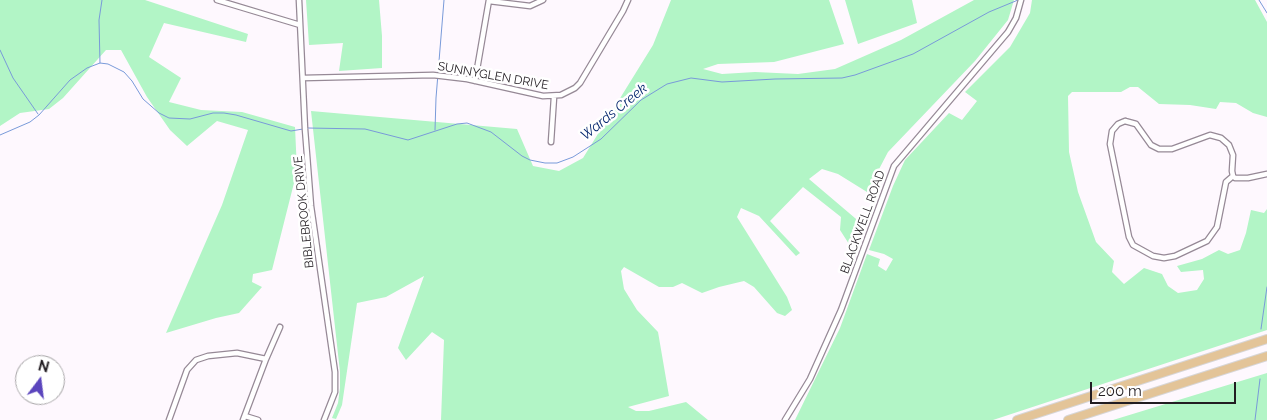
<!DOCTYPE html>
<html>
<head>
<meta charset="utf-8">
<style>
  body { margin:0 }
  #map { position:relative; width:1267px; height:420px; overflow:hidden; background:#fef8fe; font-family:Raleway,sans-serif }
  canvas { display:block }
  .north { position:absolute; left:15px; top:355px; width:50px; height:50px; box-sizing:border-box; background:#fff; border:1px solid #a7a5a7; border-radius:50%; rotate:15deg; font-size:14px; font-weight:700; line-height:20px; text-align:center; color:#221d22 }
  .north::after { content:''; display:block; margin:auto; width:18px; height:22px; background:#5b45bd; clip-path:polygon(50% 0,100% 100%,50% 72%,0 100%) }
  .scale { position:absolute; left:1090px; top:382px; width:146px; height:22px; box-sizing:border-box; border:2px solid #221d22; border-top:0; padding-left:6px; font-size:15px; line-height:18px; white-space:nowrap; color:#221d22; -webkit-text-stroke:4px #fff; paint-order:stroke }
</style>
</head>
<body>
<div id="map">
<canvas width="1267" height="420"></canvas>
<div class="north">N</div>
<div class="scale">200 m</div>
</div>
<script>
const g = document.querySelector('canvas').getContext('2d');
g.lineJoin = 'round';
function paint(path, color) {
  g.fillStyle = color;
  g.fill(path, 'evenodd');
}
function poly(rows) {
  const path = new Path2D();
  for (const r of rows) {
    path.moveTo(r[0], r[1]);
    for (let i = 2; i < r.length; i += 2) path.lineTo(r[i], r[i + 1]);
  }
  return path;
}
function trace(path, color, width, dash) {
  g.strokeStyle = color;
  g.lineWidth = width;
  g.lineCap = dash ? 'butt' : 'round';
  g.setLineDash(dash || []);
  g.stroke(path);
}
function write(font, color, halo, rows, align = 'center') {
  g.font = font + ' Raleway,sans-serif';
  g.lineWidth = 5;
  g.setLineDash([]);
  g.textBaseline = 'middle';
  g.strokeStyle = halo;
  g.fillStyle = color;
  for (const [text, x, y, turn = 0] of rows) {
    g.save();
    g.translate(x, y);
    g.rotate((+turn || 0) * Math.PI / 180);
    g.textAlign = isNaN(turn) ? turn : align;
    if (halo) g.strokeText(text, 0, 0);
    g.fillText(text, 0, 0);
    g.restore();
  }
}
paint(poly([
  [0,0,145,0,248,34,246,42,164,23,149,57,181,78,169,102,201,110,242,112,295,127,297,171,272,270,253,274,252,282,262,287,239,313,216,318,166,333,222,205,248,130,217,121,187,146,170,130,147,97,121,50,106,50,63,98,49,109,20,113,0,126],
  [306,0,379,0,382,36,382,68,339,71,343,43,309,45],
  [671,0,829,0,844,44,774,62,718,64,703,69,722,74,755,72,798,74,835,69,901,40,974,0,1014,0,1008,20,975,61,888,152,867,192,838,174,822,169,809,179,862,224,849,244,840,230,841,217,803,187,770,221,800,253,796,256,759,216,741,208,737,217,787,297,792,310,785,316,777,313,754,287,744,281,719,287,702,293,682,283,673,287,659,287,624,267,621,271,624,289,637,310,658,332,669,396,628,407,636,411,649,411,686,402,708,420,441,420,444,340,432,332,406,360,398,348,424,276,386,297,357,303,342,405,336,419,332,418,338,403,340,388,340,372,311,111,517,129,533,166,559,171,583,158,653,45],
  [845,0,912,0,917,23,858,44],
  [1032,0,1255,0,1267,22,1267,117,1253,113,1236,103,1220,102,1216,109,1190,105,1159,104,1138,87,1130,87,1121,92,1072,92,1068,96,1069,152,1078,192,1096,242,1114,261,1112,272,1124,284,1144,268,1162,274,1168,286,1178,293,1197,290,1204,279,1203,270,1181,272,1177,266,1202,259,1219,250,1228,254,1240,250,1246,233,1251,210,1264,213,1267,209,1267,330,993,420,795,420,840,328,867,254,880,259,878,266,886,271,893,259,884,254,869,250,893,186,905,160,949,113,962,120,977,101,965,92,1010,47,1030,13],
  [1267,373,1267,420,1113,420]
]), '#b2f5c6');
trace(poly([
  [1259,0,1267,13],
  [0,50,13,78,38,114],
  [100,63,99,20,102,0],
  [307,128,365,129,408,140,457,124,467,123,491,132,522,156,530,160,545,163,557,163,573,157,601,139,641,100,667,84,691,78,722,82,775,79,842,78,855,75,913,54,989,12,1018,0],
  [435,130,436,98,444,0],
  [0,135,30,122,39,115,70,80,87,68,100,63,108,64,124,72,132,81,143,99,159,113,169,118,190,119,213,113,224,113,236,115,291,131,303,129],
  [1261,329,1267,287],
  [1255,420,1260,379]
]), '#799ad9', 1);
const street = poly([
  [217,0,300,25],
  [299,0,305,129,311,206,335,372,335,392,324,420],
  [489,1,530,6,543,0],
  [303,78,433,75,467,79,543,96,561,95,575,88,580,83,623,11,628,0],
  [475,81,489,0],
  [1125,121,1136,124,1151,145,1159,149,1172,149,1210,135,1221,138,1229,145,1233,155,1232,171,1233,176,1226,182,1217,227,1207,241,1175,256,1164,258,1153,256,1133,245,1129,237,1110,144,1112,131,1118,124,1125,121],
  [551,142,554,97],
  [1233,176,1235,178,1248,178,1267,174],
  [245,416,258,420],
  [169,420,187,370,196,360,208,356,237,353,266,359],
  [243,420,266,359,280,327],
  [785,420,810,379,841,310,894,166,1008,32,1016,18,1021,0]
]);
const primary = poly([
  [1017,420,1267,339],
  [1068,420,1267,356]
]);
trace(street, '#968996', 7);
trace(primary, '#d7d6d7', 10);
trace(street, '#fff', 4.5);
trace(primary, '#e3c498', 8);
write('12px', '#221d22', '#fff', [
  ["SUNNYGLEN DRIVE",493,76,10],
  ["BIBLEBROOK DRIVE",304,212,-96],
  ["BLACKWELL ROAD",863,222,-70]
]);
write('italic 14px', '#04266e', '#fff', [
  ["Wards Creek",614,112,-39]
]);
</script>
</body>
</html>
